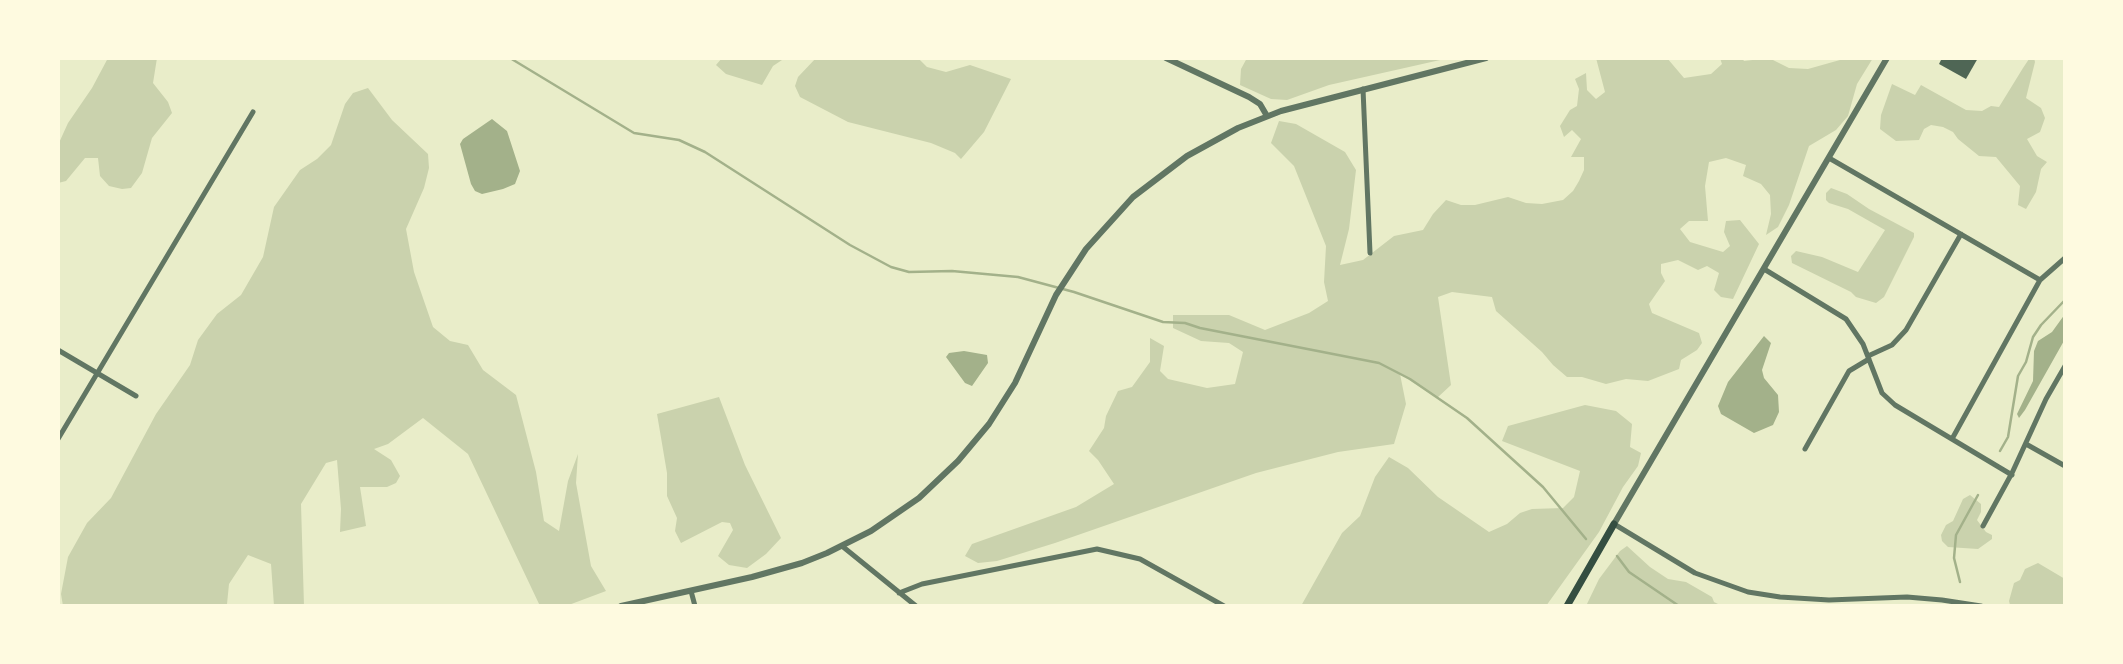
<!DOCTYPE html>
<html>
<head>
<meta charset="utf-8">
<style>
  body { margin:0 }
  #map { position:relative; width:2123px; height:664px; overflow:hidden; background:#e9edc9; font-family:"Fira Sans Condensed",sans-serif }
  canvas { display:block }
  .frame { position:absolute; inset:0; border:60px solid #fefae0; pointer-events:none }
</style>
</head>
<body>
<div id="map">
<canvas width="2123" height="664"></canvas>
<div class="frame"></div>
</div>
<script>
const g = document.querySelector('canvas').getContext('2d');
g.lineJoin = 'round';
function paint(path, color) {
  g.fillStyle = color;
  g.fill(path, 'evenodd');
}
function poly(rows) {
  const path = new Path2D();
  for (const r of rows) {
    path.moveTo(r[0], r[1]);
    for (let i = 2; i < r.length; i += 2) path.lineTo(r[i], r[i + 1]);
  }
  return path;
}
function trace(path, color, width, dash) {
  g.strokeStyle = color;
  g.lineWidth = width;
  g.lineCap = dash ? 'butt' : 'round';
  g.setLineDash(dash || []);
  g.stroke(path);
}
paint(poly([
  [108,58,157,58,153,83,168,102,172,113,152,138,142,173,131,188,122,189,109,186,100,176,98,158,85,158,66,181,58,183,58,145,68,123,92,88],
  [722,58,785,58,773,66,762,85,726,74,716,65],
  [816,58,918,58,927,67,946,72,970,65,1011,79,984,132,961,159,955,153,931,143,848,122,800,97,795,86,798,77],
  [1247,58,1449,58,1329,85,1287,100,1271,99,1240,85,1241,69],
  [1596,58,1667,58,1684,78,1711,74,1722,64,1720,58,1742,58,1744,61,1769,58,1789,68,1808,69,1847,58,1873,58,1857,84,1848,116,1836,130,1809,146,1789,205,1778,227,1766,235,1771,214,1770,195,1761,184,1743,176,1746,165,1726,158,1709,162,1705,186,1708,221,1689,221,1680,229,1690,242,1723,252,1730,246,1724,232,1726,221,1740,220,1759,244,1733,299,1721,297,1714,290,1719,273,1707,266,1698,270,1678,260,1661,264,1661,273,1665,281,1649,304,1652,313,1699,333,1702,343,1697,350,1681,360,1679,369,1648,381,1626,379,1606,384,1582,377,1567,377,1553,365,1542,352,1496,311,1492,297,1452,292,1438,297,1451,385,1437,398,1400,374,1406,404,1394,444,1338,452,1256,473,1055,543,997,561,978,563,965,556,972,544,1076,507,1114,484,1098,460,1089,451,1104,428,1106,416,1118,391,1132,387,1150,362,1150,338,1164,346,1160,371,1168,379,1207,388,1235,384,1243,352,1229,343,1201,341,1173,328,1173,315,1229,315,1265,330,1309,313,1328,301,1324,282,1326,246,1294,166,1271,143,1279,121,1296,124,1345,152,1356,170,1349,229,1340,265,1363,260,1394,236,1423,230,1433,214,1446,200,1461,205,1475,205,1508,197,1526,203,1542,204,1563,200,1573,191,1579,181,1584,170,1584,157,1571,157,1581,139,1572,130,1564,137,1560,126,1570,110,1577,106,1579,89,1575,79,1586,73,1587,90,1596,99,1605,92],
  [2034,58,2035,62,2026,98,2041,108,2045,118,2040,132,2027,139,2037,156,2047,162,2041,169,2036,192,2026,209,2018,205,2020,186,1996,157,1979,156,1958,139,1953,132,1943,127,1931,125,1924,129,1919,140,1896,141,1880,129,1881,115,1892,84,1915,95,1921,85,1966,110,1982,111,1991,106,1999,107,2023,68,2029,59],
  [368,88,392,120,428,154,429,168,424,188,406,229,414,272,433,327,450,341,468,345,483,370,516,395,536,472,544,521,559,531,568,481,578,454,576,483,591,566,606,591,566,606,540,606,468,454,423,418,388,444,374,449,391,460,400,476,396,483,387,487,360,487,366,526,340,532,341,509,337,460,326,463,301,504,304,606,274,606,271,564,248,555,229,584,227,604,225,606,63,606,61,594,68,557,87,523,111,498,156,414,190,365,198,340,217,314,241,295,263,257,274,207,300,170,317,159,331,145,345,104,353,93],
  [1831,188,1847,194,1869,209,1914,233,1914,237,1884,297,1876,303,1856,297,1851,292,1792,263,1791,256,1796,251,1822,257,1858,272,1885,230,1848,209,1829,203,1826,200,1826,193],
  [719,397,745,465,781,538,766,554,747,568,729,565,718,556,733,530,730,523,722,522,681,543,675,531,677,518,667,496,667,473,657,414],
  [1585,405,1616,411,1632,424,1630,447,1641,453,1638,466,1623,487,1599,532,1546,606,1301,606,1342,533,1360,516,1375,477,1389,457,1408,468,1438,497,1489,532,1507,524,1520,513,1532,509,1563,508,1574,497,1580,471,1502,441,1508,426],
  [1970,495,1981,504,1981,512,1977,520,1986,532,1992,535,1992,539,1978,549,1948,547,1942,541,1941,535,1946,525,1953,521,1963,499],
  [1627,546,1650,567,1668,579,1686,582,1712,597,1714,602,1722,606,1586,606,1599,579,1620,551],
  [2038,563,2065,579,2065,606,2010,605,2009,601,2014,583,2020,580,2025,569]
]), '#cad2ad');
paint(poly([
  [492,119,507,131,520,171,515,184,503,189,482,194,475,191,471,184,460,144,463,139],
  [2065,314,2065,339,2025,410,2019,418,2017,414,2033,381,2034,351,2038,341,2052,332],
  [1764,336,1771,343,1762,370,1764,378,1778,395,1779,412,1773,425,1754,433,1721,414,1718,406,1728,382],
  [964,351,987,355,988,363,972,386,965,383,946,357,949,353]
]), '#a3b18a');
trace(poly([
  [510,58,634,133,679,140,705,152,850,245,891,267,909,272,952,271,1018,277,1074,292,1163,322,1185,323,1200,328,1379,363,1410,379,1467,418,1543,487,1586,539],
  [2000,451,2008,437,2018,376,2026,362,2033,337,2041,325,2065,300],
  [1617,556,1629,572,1679,606],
  [1960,582,1954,558,1956,535,1978,495]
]), '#a3b18a', 2.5);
paint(poly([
  [1942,58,1978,58,1966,79,1939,64]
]), '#4f6655');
trace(poly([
  [1363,89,1370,253],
  [1829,158,2040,280],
  [1764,269,1846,319,1863,344,1882,393,1895,405,2012,475],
  [58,350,136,396],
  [1868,356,1892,345,1906,330,1961,234],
  [58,439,253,112],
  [1952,439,2040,280,2065,258],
  [2026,444,2065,466],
  [1805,449,1849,371,1869,359],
  [1614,524,1695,573,1748,592,1780,597,1829,600,1907,597,1942,600,1981,606],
  [1983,526,2012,473,2046,399,2065,366],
  [842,546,916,606],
  [691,591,695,606],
  [899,593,922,584,1097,549,1140,559,1224,606]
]), '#617663', 5);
trace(poly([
  [1166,58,1249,97,1260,104,1267,116],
  [1614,524,1887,58],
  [621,606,752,577,802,563,827,553,871,531,919,498,958,461,989,424,1015,383,1056,295,1086,249,1133,197,1187,156,1238,128,1281,111,1486,58]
]), '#617663', 6);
trace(poly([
  [1567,606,1614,524]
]), '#344e41', 7);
</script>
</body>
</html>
